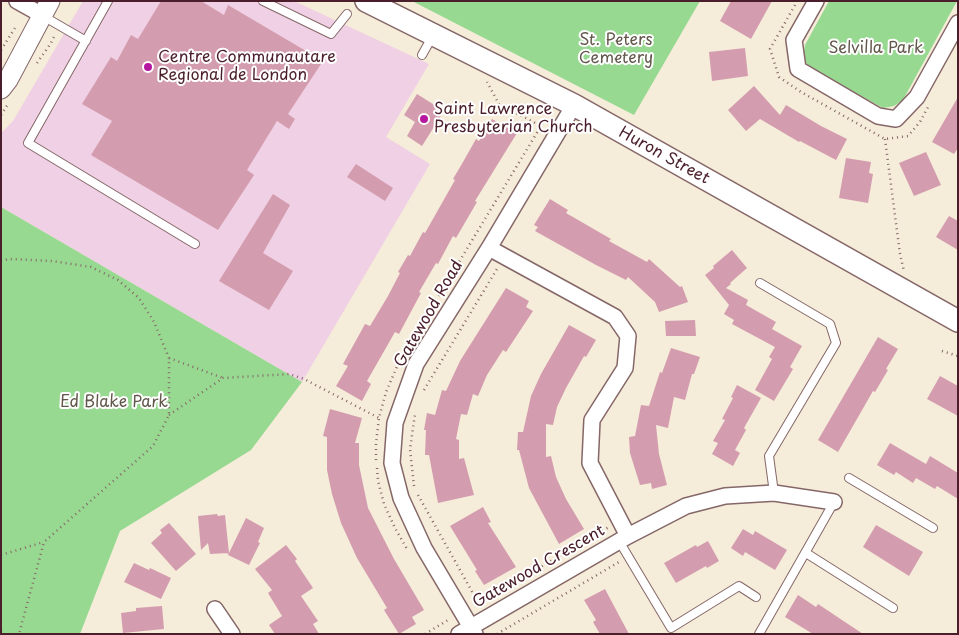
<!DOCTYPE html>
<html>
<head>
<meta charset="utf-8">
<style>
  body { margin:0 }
  #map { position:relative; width:959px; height:635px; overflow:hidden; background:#f5ecd9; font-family:"Playpen Sans",sans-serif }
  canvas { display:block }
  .frame { position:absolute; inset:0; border:2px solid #4a1f2b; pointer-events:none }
</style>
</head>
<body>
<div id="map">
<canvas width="959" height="635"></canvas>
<div class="frame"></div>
</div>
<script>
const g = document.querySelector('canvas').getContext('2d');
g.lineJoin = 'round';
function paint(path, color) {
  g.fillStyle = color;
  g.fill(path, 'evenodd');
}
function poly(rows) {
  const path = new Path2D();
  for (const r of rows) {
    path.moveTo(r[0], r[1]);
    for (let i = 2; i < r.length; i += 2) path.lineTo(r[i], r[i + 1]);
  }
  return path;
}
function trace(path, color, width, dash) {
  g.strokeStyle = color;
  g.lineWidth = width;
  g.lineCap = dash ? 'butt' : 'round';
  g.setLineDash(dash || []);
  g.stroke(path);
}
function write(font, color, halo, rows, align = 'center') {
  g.font = font + ' "Playpen Sans",sans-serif';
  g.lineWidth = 4;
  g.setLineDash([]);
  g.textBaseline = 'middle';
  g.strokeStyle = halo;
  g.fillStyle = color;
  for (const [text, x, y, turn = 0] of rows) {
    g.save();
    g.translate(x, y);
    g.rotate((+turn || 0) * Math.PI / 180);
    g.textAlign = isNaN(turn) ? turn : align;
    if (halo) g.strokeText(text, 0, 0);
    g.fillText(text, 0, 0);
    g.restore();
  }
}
paint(poly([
  [83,1,294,1,429,64,386,137,430,164,302,382,1,207,1,133,13,121]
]), '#f0d0e4');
paint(poly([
  [412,1,700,1,634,115],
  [829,1,957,1,903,100,894,106,883,108,810,68,803,58,805,45],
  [1,207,302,382,251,450,120,531,80,634,1,634]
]), '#97d991');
paint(poly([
  [161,1,201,1,224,15,228,5,323,61,288,114,295,119,289,129,277,121,247,170,254,175,218,230,91,155,112,121,82,104,111,57,117,61,131,35,138,39],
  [731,1,772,1,751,39,720,21],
  [745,48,748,76,712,81,709,52],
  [754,86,780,115,786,105,821,126,847,139,836,160,800,141,799,142,760,119,746,131,728,110],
  [417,94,444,111,422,146,407,136,415,122,404,115],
  [958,97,958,148,954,154,932,142],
  [492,119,517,133,475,201,477,202,456,238,453,236,438,264,436,263,419,292,421,293,399,334,395,332,367,381,371,384,362,401,336,386,348,366,343,364,365,324,370,326,388,296,400,273,398,272,408,255,410,256,423,232,425,233,455,180,453,179,463,162,476,139,479,141],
  [926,152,941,185,914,196,899,163],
  [846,158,871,162,869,173,873,174,868,203,839,198],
  [356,164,393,188,385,201,347,177],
  [273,194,290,205,263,253,293,271,269,310,219,281],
  [550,199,568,210,566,213,611,239,609,241,647,262,649,259,680,287,682,286,688,302,659,312,655,302,628,277,626,280,596,265,535,231,538,227,534,225],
  [949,216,958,221,958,250,936,237],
  [732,250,747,268,730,283,731,284,726,288,748,300,746,305,776,322,772,329,802,346,790,367,793,369,774,401,755,390,772,359,769,357,775,347,732,324,734,320,724,314,729,305,705,275,714,268,713,266],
  [506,288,529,301,526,307,533,311,506,352,503,350,487,375,478,396,473,394,467,415,461,414,456,439,459,440,459,459,464,458,474,495,438,503,429,455,425,455,426,430,424,430,427,413,435,415,442,390,446,391,460,361],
  [695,320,696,336,666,336,665,321],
  [569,325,596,340,586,357,584,356,566,388,557,407,553,425,546,424,546,457,551,456,556,477,566,499,584,529,559,544,529,488,519,450,517,450,518,432,523,432,531,396,541,374],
  [878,337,898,349,886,369,888,370,875,392,873,391,838,452,818,440],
  [671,348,700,357,694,374,692,374,685,400,674,397,668,428,656,425,659,454,667,485,652,489,651,483,640,485,630,453,629,437,635,436,641,405,649,406,660,372,662,373],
  [940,376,958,386,958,416,927,399],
  [737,385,761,398,744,428,746,430,735,450,740,453,733,466,712,454,718,443,713,441,725,420,722,419,733,398,731,397],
  [330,409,362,418,355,443,359,443,359,465,368,508,394,559,424,610,412,617,416,624,399,634,384,610,387,608,357,558,341,523,332,494,327,470,327,437,323,436],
  [890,443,926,464,930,456,958,473,958,499,937,486,935,489,916,478,913,483,896,472,894,475,877,465],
  [483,507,491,522,488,523,516,567,484,585,475,571,477,570,450,526],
  [217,514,218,516,225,515,229,553,210,554,208,543,201,550,198,516],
  [246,518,264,528,258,542,260,543,249,565,228,555],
  [169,523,196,554,176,571,151,543,162,533,160,530],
  [876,525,923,552,909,576,863,547],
  [743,529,753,535,755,531,787,550,775,570,745,552,743,556,731,548],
  [708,541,719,561,707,568,706,566,676,583,664,563,696,545,697,547],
  [286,545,297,559,295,561,313,588,301,596,318,621,313,624,319,634,275,634,269,625,282,616,268,593,272,590,255,569],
  [134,563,149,570,150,568,171,578,161,599,124,582],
  [605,589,622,621,629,634,600,634,593,622,596,620,584,600],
  [798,595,816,607,818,604,863,634,813,634,785,617],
  [162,606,164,629,123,633,121,613,136,611,136,608]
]), '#d49daf');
const service = poly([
  [108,1,28,143,195,244],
  [263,1,331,34,347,14],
  [43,16,86,41],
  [422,55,432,37],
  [760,283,830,324,836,343,769,456,774,493],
  [849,478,933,528],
  [619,541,671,628,739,586,756,597],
  [806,553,893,608],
  [759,634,834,502]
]);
const minor = poly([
  [17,1,42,15],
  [816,1,794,40,798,69,878,116,896,119,917,97,958,23],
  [628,536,686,506,725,496,774,493,834,502],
  [215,609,232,634],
  [459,634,628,536,590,463,592,420,625,368,628,336,615,317,489,248],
  [475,634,424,548,401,498,392,463,395,423,416,364,489,248,574,105]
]);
const tertiary = poly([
  [1,89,8,80,50,1]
]);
const secondary = poly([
  [366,1,574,105,958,321]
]);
trace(service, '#866768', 10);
trace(minor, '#866768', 18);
trace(tertiary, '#866768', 21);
trace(secondary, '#866768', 24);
trace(poly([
  [795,5,770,49,779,77,801,92,885,139,908,136,920,122,928,107],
  [1,50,15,28],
  [37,63,51,43,55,35],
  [1,115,8,104],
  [885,139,900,254,904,271],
  [1,261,9,259,52,261,91,267,118,280,139,298,154,322,169,358,169,415,153,446,44,542,19,634],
  [418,330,541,126,499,104,487,82],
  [942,351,958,356],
  [169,358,223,378],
  [424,390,497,269],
  [169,415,223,378,289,374,304,379,379,418],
  [376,460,376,443,379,418,386,392,399,362],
  [377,468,378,481,384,504,395,528,407,549],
  [414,486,410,449,415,414],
  [418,495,479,604,481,602],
  [1,555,44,542],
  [503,589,609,527],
  [1,630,3,634],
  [425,634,448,620,447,619],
  [497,634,619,562]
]), '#866768', 2.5, [1, 4]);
trace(service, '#fff', 8);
trace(minor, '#fff', 15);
trace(tertiary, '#fff', 19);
trace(secondary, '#fff', 21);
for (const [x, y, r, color] of [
  [148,67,5,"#b5179e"],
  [424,119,5,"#b5179e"]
]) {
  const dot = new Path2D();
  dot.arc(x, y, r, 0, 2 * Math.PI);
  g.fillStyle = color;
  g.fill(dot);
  trace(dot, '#fff', 2);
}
write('16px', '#61574a', '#fff', [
  ["St. Peters",616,41],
  ["Cemetery",616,59],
  ["Selvilla Park",876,49],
  ["Ed Blake Park",114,403]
]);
write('16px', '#4a1f2b', '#fff', [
  ["Centre Communautare",158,58],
  ["Regional de London",158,76],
  ["Saint Lawrence",434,110],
  ["Presbyterian Church",434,128]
], 'left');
write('16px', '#4a1f2b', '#fff', [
  ["Huron Street",664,156,29],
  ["Gatewood Road",429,314,-60],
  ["Gatewood Crescent",539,567,-30]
]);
</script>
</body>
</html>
